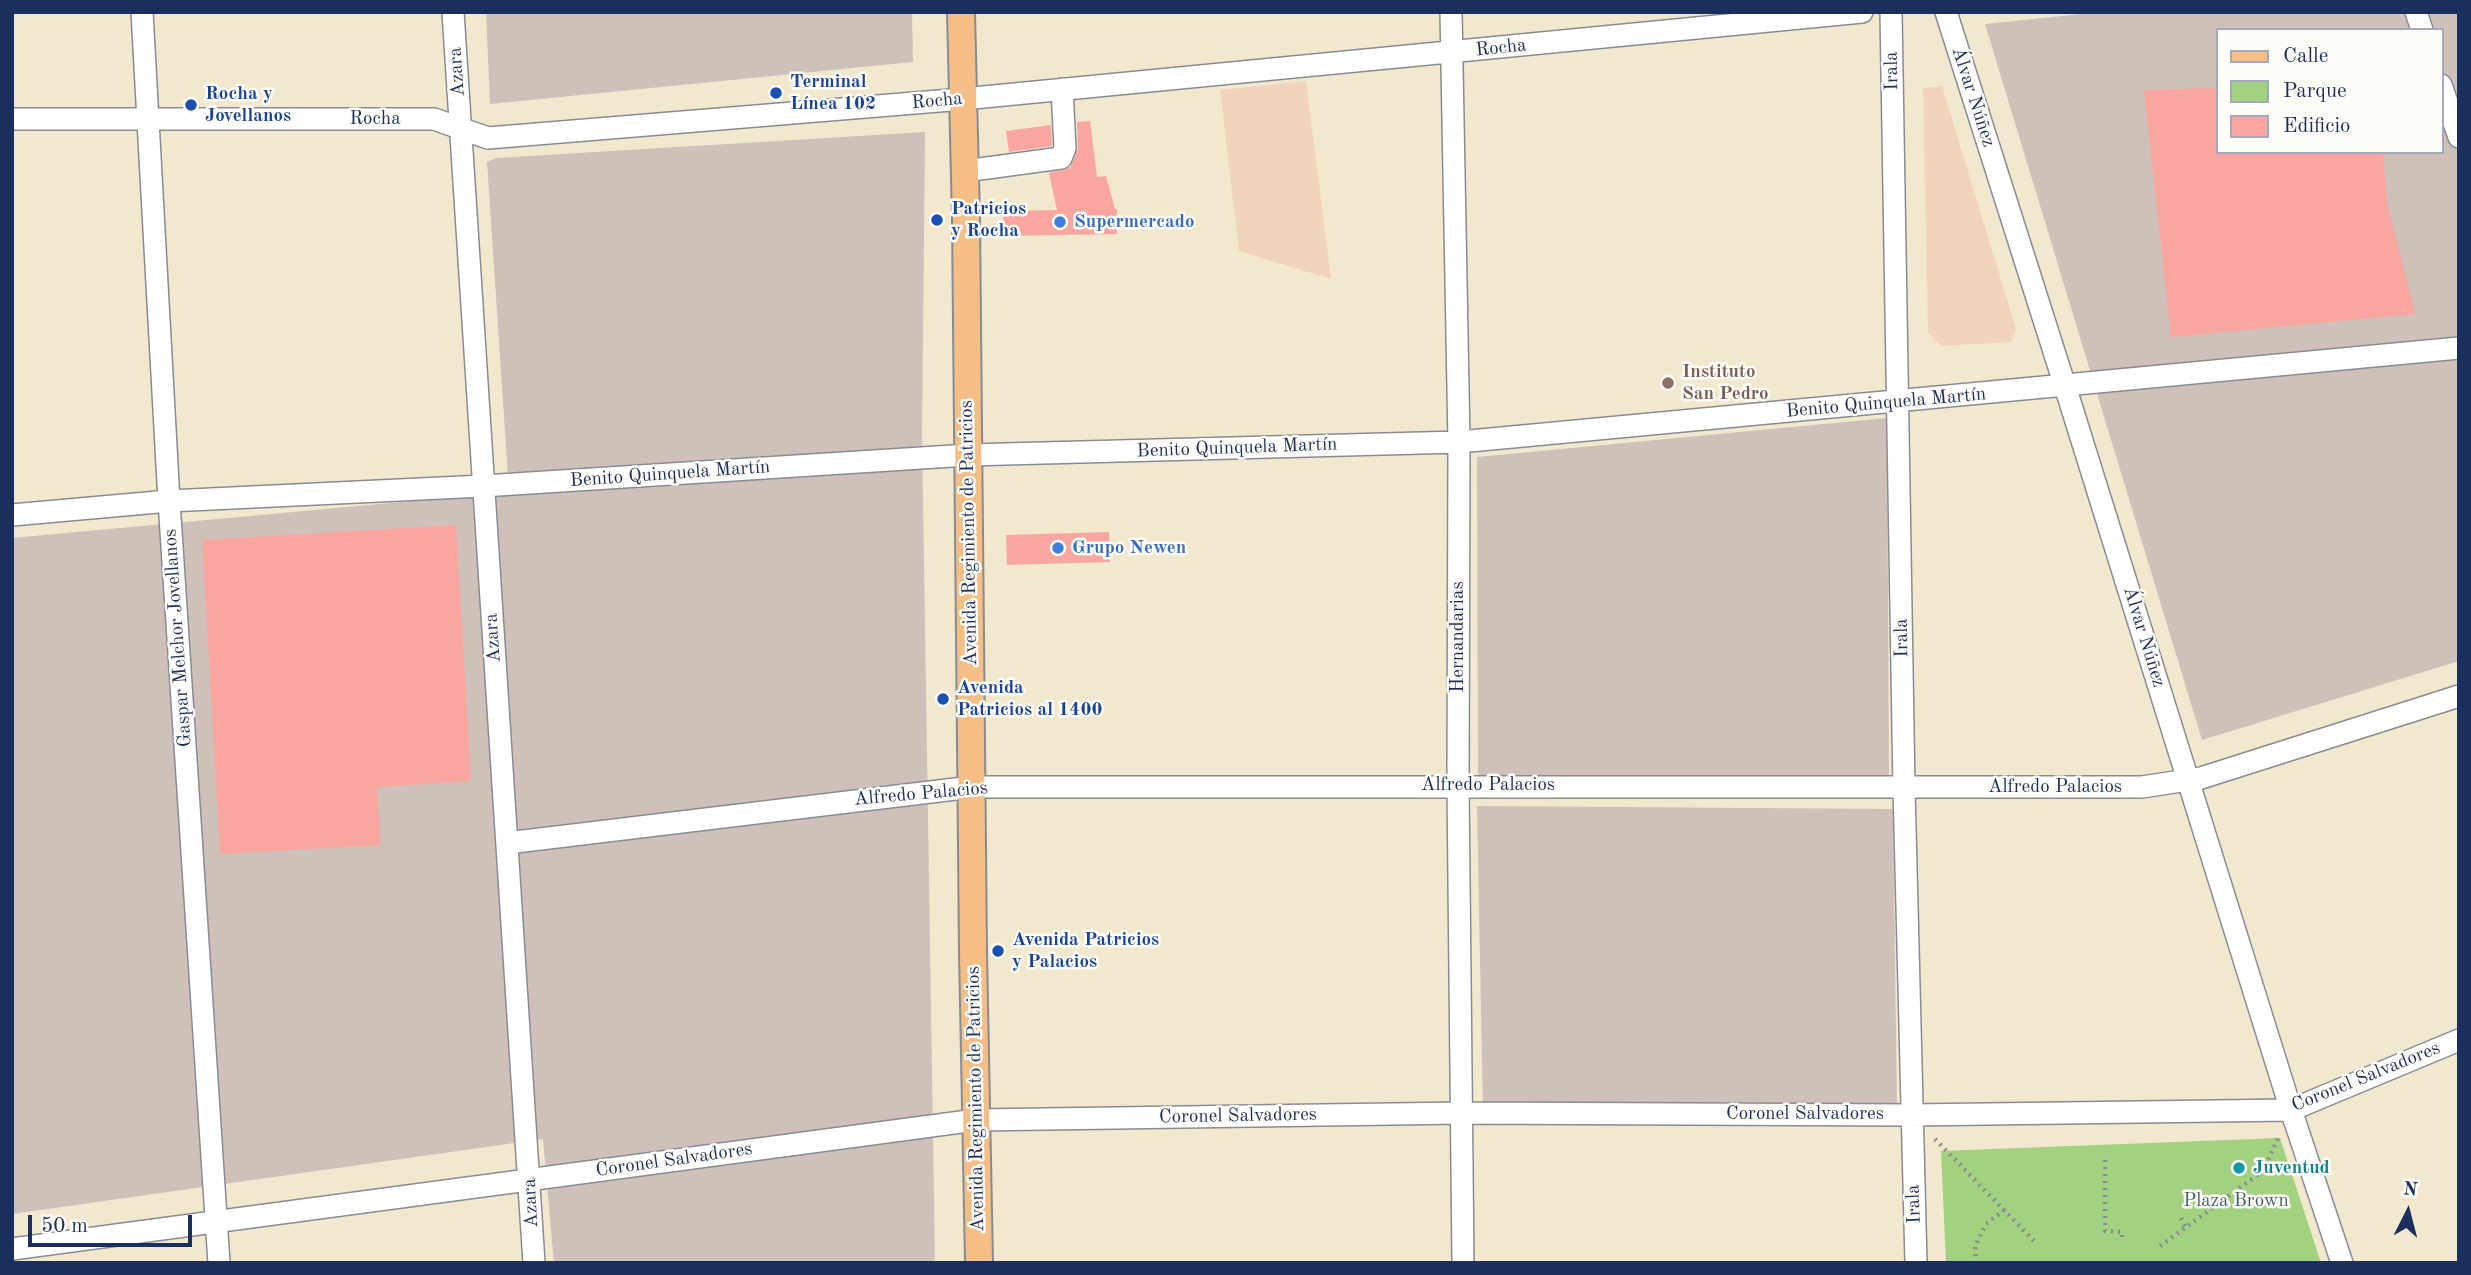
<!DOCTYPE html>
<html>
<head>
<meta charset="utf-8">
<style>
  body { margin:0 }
  #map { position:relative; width:2471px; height:1275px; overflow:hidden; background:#f2e8ce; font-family:"Old Standard TT",serif }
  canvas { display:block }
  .frame { position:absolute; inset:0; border:14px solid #1b2f5e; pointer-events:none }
  .legend { position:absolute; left:2216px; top:28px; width:228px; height:126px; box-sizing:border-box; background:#fdfcf7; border:2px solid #a3aaba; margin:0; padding:9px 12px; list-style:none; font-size:21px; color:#1b2f5e }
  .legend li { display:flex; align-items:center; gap:14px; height:35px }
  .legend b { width:35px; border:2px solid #a3aaba }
  .north { position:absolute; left:2373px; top:1177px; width:70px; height:70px; -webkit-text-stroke:5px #fdfcf7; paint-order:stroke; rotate:6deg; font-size:19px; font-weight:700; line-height:28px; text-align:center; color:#1b2f5e }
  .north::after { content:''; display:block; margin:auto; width:24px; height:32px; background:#1b2f5e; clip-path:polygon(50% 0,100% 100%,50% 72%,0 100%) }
  .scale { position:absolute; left:28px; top:1215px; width:164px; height:32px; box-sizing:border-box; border:4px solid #1b2f5e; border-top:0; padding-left:9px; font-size:21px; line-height:24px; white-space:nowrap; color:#1b2f5e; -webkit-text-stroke:5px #fdfcf7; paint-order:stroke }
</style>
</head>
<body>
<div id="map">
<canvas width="2471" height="1275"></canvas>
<div class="frame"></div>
<ul class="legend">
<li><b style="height:9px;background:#f6be87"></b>Calle</li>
<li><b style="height:19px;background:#a2d17f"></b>Parque</li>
<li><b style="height:19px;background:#faa6a0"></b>Edificio</li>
</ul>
<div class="north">N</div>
<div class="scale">50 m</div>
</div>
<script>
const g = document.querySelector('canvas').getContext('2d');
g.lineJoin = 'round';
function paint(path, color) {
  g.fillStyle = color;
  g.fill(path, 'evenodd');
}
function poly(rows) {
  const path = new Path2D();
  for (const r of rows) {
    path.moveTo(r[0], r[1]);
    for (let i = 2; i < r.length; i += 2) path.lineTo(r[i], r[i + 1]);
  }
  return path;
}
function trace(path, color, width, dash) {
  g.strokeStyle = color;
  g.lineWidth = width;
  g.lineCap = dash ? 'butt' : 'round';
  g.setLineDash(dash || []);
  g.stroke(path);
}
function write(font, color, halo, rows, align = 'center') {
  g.font = font + ' "Old Standard TT",serif';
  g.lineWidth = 5;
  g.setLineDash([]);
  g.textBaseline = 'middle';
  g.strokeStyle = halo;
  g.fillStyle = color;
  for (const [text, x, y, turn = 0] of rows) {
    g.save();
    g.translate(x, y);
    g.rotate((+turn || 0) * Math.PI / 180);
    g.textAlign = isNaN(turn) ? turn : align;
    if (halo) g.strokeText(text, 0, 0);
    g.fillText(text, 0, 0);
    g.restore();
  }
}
paint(poly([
  [1306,81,1331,279,1239,251,1220,90],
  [1942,86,2016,329,2011,342,1941,346,1928,332,1923,88]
]), '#f2d4be');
paint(poly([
  [486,12,912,12,913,62,490,104],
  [2100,12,2459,12,2459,661,2202,740,1985,24],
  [2217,30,2441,30,2441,152,2217,152],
  [925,132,922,437,935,1263,554,1263,543,1139,12,1214,12,538,509,492,487,162,496,158],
  [1887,418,1889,779,1478,782,1477,457],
  [1477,806,1893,809,1897,1109,1483,1112]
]), '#cfc0ba');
paint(poly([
  [2280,1138,2321,1263,1946,1263,1941,1151]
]), '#a2d17f');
paint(poly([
  [2217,88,2217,152,2383,152,2387,203,2415,314,2171,337,2144,90],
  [1090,121,1097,177,1106,176,1115,209,1117,209,1117,234,1004,236,1003,211,1057,210,1049,173,1070,168,1078,148,1077,122],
  [1051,125,1052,146,1009,152,1006,131],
  [456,525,471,781,377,787,381,845,220,854,202,540],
  [1109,532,1110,562,1007,565,1006,535]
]), '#faa6a0');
const minor = poly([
  [142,12,169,501,219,1263],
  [453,12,534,1263],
  [1451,12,1459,442,1458,785,1463,1263],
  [1891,12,1904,788,1916,1263],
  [1946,12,2065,386,2291,1110,2342,1263],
  [2416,12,2422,30],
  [2441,85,2459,137],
  [12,119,434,119,488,138,963,99,1862,12],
  [965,171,1061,158,1065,148,1062,89],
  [12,515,169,501,483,486,968,455,1459,442,2459,348],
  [507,843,972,787,2142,787,2201,778,2459,696],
  [12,1249,976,1120,1461,1113,1911,1115,2291,1110,2459,1040]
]);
const major = poly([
  [961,12,966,218,973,951,979,1263]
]);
trace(minor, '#868c96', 24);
trace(major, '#868c96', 30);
trace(poly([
  [1935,1139,2034,1241],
  [2105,1160,2105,1231,2122,1232,2122,1240],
  [2181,1218,2186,1227],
  [2160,1246,2263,1171,2279,1136],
  [1976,1263,1975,1246,1986,1224,2004,1210]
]), '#868c96', 4.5, [2, 5]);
trace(minor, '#fff', 21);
trace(major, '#f6be87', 26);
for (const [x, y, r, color] of [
  [776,93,7,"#1a4fb4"],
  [191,105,7,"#1a4fb4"],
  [937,220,7,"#1a4fb4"],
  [1060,222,7,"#3f7fe0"],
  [1668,383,7,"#8d6e63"],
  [1058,548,7,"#3f7fe0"],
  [943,699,7,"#1a4fb4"],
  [998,951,7,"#1a4fb4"],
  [2239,1168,7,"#0f9aa8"]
]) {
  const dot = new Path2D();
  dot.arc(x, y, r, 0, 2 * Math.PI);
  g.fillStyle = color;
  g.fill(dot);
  trace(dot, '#fdfcf7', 2.5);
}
write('19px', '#1b2f5e', '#fdfcf7', [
  ["Rocha",1501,48,-6],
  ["Irala",1892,71,-91],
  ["Azara",457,72,-94],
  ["Álvar Núñez",1973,97,72],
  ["Rocha",937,101,-5],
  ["Rocha",375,119],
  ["Benito Quinquela Martín",1886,403,-5],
  ["Benito Quinquela Martín",1237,448,-2],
  ["Benito Quinquela Martín",670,474,-4],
  ["Avenida Regimiento de Patricios",969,533,-91],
  ["Hernandarias",1458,637,-90],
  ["Álvar Núñez",2144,637,73],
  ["Gaspar Melchor Jovellanos",178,638,-94],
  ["Azara",493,638,-94],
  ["Irala",1902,638,-91],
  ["Alfredo Palacios",1488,785],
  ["Alfredo Palacios",2055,787],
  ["Alfredo Palacios",921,794,-5],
  ["Coronel Salvadores",2366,1077,-22],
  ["Avenida Regimiento de Patricios",976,1099,-91],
  ["Coronel Salvadores",1805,1114],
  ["Coronel Salvadores",1238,1116,-1],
  ["Coronel Salvadores",674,1160,-8],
  ["Azara",531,1203,-93],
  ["Irala",1914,1204,-92]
]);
write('bold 19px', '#164399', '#fdfcf7', [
  ["Terminal",790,82],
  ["Línea 102",790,104],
  ["Rocha y",205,94],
  ["Jovellanos",205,116],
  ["Patricios",951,209],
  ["y Rocha",951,231],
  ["Avenida",957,688],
  ["Patricios al 1400",957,710],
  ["Avenida Patricios",1012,940],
  ["y Palacios",1012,962]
], 'left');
write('bold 19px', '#366cbe', '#fdfcf7', [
  ["Supermercado",1074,222],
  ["Grupo Newen",1072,548]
], 'left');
write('bold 19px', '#785e54', '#fdfcf7', [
  ["Instituto",1682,372],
  ["San Pedro",1682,394]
], 'left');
write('bold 19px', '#0d838f', '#fdfcf7', [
  ["Juventud",2253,1168]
], 'left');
write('19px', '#446068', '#fdfcf7', [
  ["Plaza Brown",2236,1201]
]);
</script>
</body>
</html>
